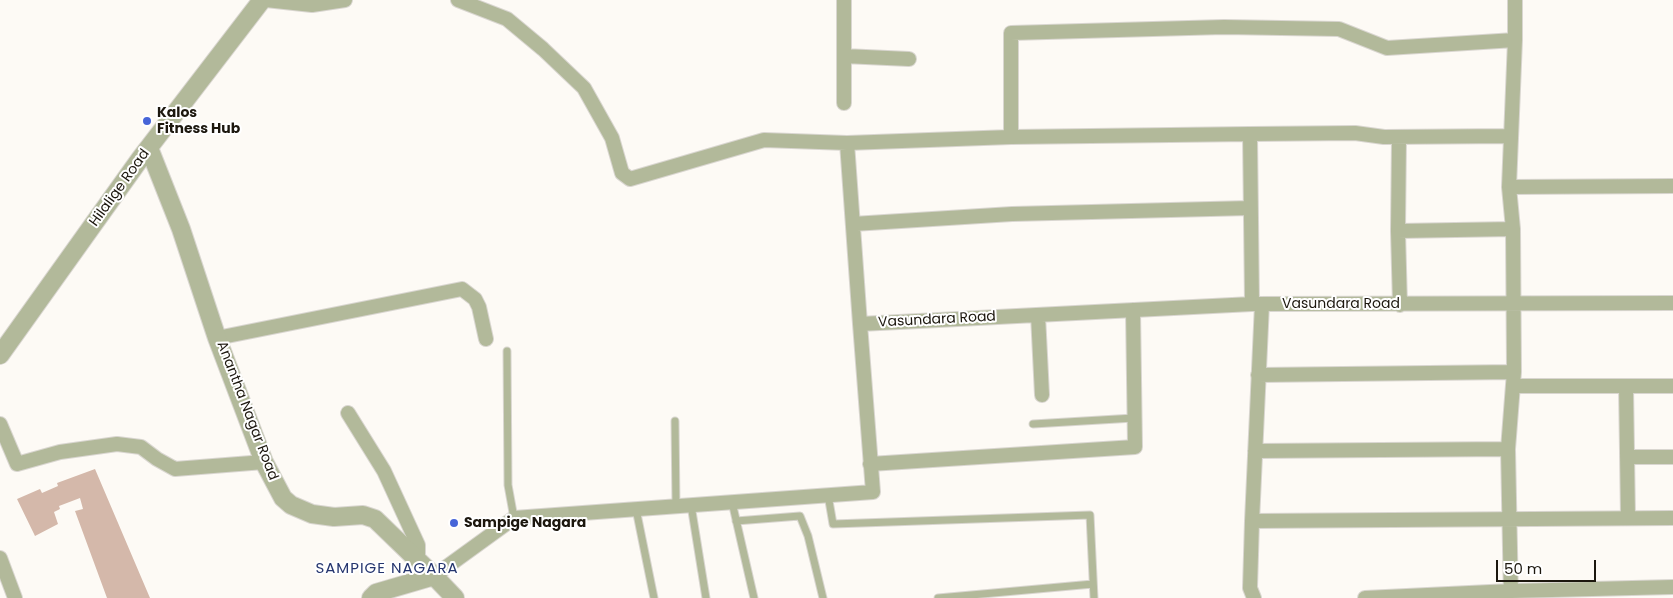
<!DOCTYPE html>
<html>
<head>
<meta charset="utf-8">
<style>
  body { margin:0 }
  #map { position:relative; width:1673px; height:598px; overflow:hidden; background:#fdfaf5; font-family:Poppins,sans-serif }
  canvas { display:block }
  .scale { position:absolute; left:1496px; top:560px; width:100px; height:22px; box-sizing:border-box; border:2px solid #1c170e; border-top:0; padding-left:6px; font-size:15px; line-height:18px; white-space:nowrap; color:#1c170e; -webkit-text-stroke:4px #fff; paint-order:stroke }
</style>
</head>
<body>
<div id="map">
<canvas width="1673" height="598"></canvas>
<div class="scale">50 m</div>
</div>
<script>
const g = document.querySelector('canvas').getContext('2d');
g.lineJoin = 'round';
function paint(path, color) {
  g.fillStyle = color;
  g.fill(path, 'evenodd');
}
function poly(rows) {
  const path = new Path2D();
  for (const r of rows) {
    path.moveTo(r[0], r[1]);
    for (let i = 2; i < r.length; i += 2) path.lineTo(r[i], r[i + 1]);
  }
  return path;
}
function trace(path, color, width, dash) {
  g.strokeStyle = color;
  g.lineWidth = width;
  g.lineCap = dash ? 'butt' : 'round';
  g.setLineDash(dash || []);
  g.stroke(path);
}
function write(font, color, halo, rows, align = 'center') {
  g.font = font + ' Poppins,sans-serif';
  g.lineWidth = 4;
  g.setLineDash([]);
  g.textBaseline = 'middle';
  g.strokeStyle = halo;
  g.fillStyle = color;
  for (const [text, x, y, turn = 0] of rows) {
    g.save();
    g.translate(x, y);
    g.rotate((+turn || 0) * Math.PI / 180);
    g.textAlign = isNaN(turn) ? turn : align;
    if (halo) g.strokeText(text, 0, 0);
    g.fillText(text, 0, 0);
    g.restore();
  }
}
paint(poly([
  [95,469,150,598,107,598,75,511,83,509,80,498,59,506,60,509,54,512,58,524,35,536,17,499,40,489,42,493,58,486,57,483]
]), '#d4b8aa');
const service = poly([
  [507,351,508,485,514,518],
  [675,421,676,506],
  [1033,424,1134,418],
  [828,495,833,524,1090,515,1094,598],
  [732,502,754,598],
  [691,505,706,598],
  [636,509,654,598],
  [736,521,800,516,808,536,823,598],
  [938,598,1093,584]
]);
const minor = poly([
  [266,0,312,5,345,0],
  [458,0,507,19,543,49,584,88,612,138,622,173,630,179,764,140,847,143,1011,137,1250,134,1355,133,1384,137,1510,136],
  [844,0,844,103],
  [844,56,909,59],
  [1250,134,1252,304],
  [1011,137,1011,33,1224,27,1339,29,1387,48,1515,40],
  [847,143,860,324],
  [1509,187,1673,186],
  [853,224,1012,214,1250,208],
  [1398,231,1399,137],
  [1262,304,1252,521,1673,518],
  [1400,305,1398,231,1513,229],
  [1038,315,1042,395],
  [217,338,462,289,475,299,479,307,486,339],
  [1258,375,1514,372],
  [1514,386,1673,386],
  [1626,386,1628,518],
  [348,413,384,471,418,545,418,560],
  [0,424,17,464,60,452,117,444,141,447,157,459,175,469,264,462],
  [1255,451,1508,449],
  [1627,457,1673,457],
  [870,464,1135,447,1133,310],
  [1252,521,1250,588,1254,598],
  [0,558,15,598],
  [434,576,514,518,873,492,860,324,1252,304,1673,303],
  [1365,598,1511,591,1673,587],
  [1511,598,1508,449,1514,372,1513,229,1509,187,1515,40,1515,0]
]);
const tertiary = poly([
  [149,148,181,229,217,338,264,462,283,498,291,505,312,514,334,517,363,515,375,519,434,576,376,593,371,598],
  [0,355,140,159,262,0],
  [434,576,455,598]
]);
trace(service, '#d9d6d0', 9);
trace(minor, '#d9d6d0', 16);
trace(tertiary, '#d9d6d0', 20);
trace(service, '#b2b99a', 7);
trace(minor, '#b2b99a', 14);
trace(tertiary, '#b2b99a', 18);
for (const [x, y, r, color] of [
  [147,121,5,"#4765d8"],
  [454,523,5,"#4765d8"]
]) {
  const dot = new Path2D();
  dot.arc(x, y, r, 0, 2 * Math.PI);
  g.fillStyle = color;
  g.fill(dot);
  trace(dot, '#fff', 2);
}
write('bold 14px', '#1c170e', '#fff', [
  ["Kalos",157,113],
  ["Fitness Hub",157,129],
  ["Sampige Nagara",464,523]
], 'left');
write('14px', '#1c170e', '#fff', [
  ["Hilalige Road",120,188,-54],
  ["Vasundara Road",1341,304],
  ["Vasundara Road",937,320,-3],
  ["Anantha Nagar Road",247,411,69]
]);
g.letterSpacing = '1px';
write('15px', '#26366f', '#fff', [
  ["SAMPIGE NAGARA",387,569]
]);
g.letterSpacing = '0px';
</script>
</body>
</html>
